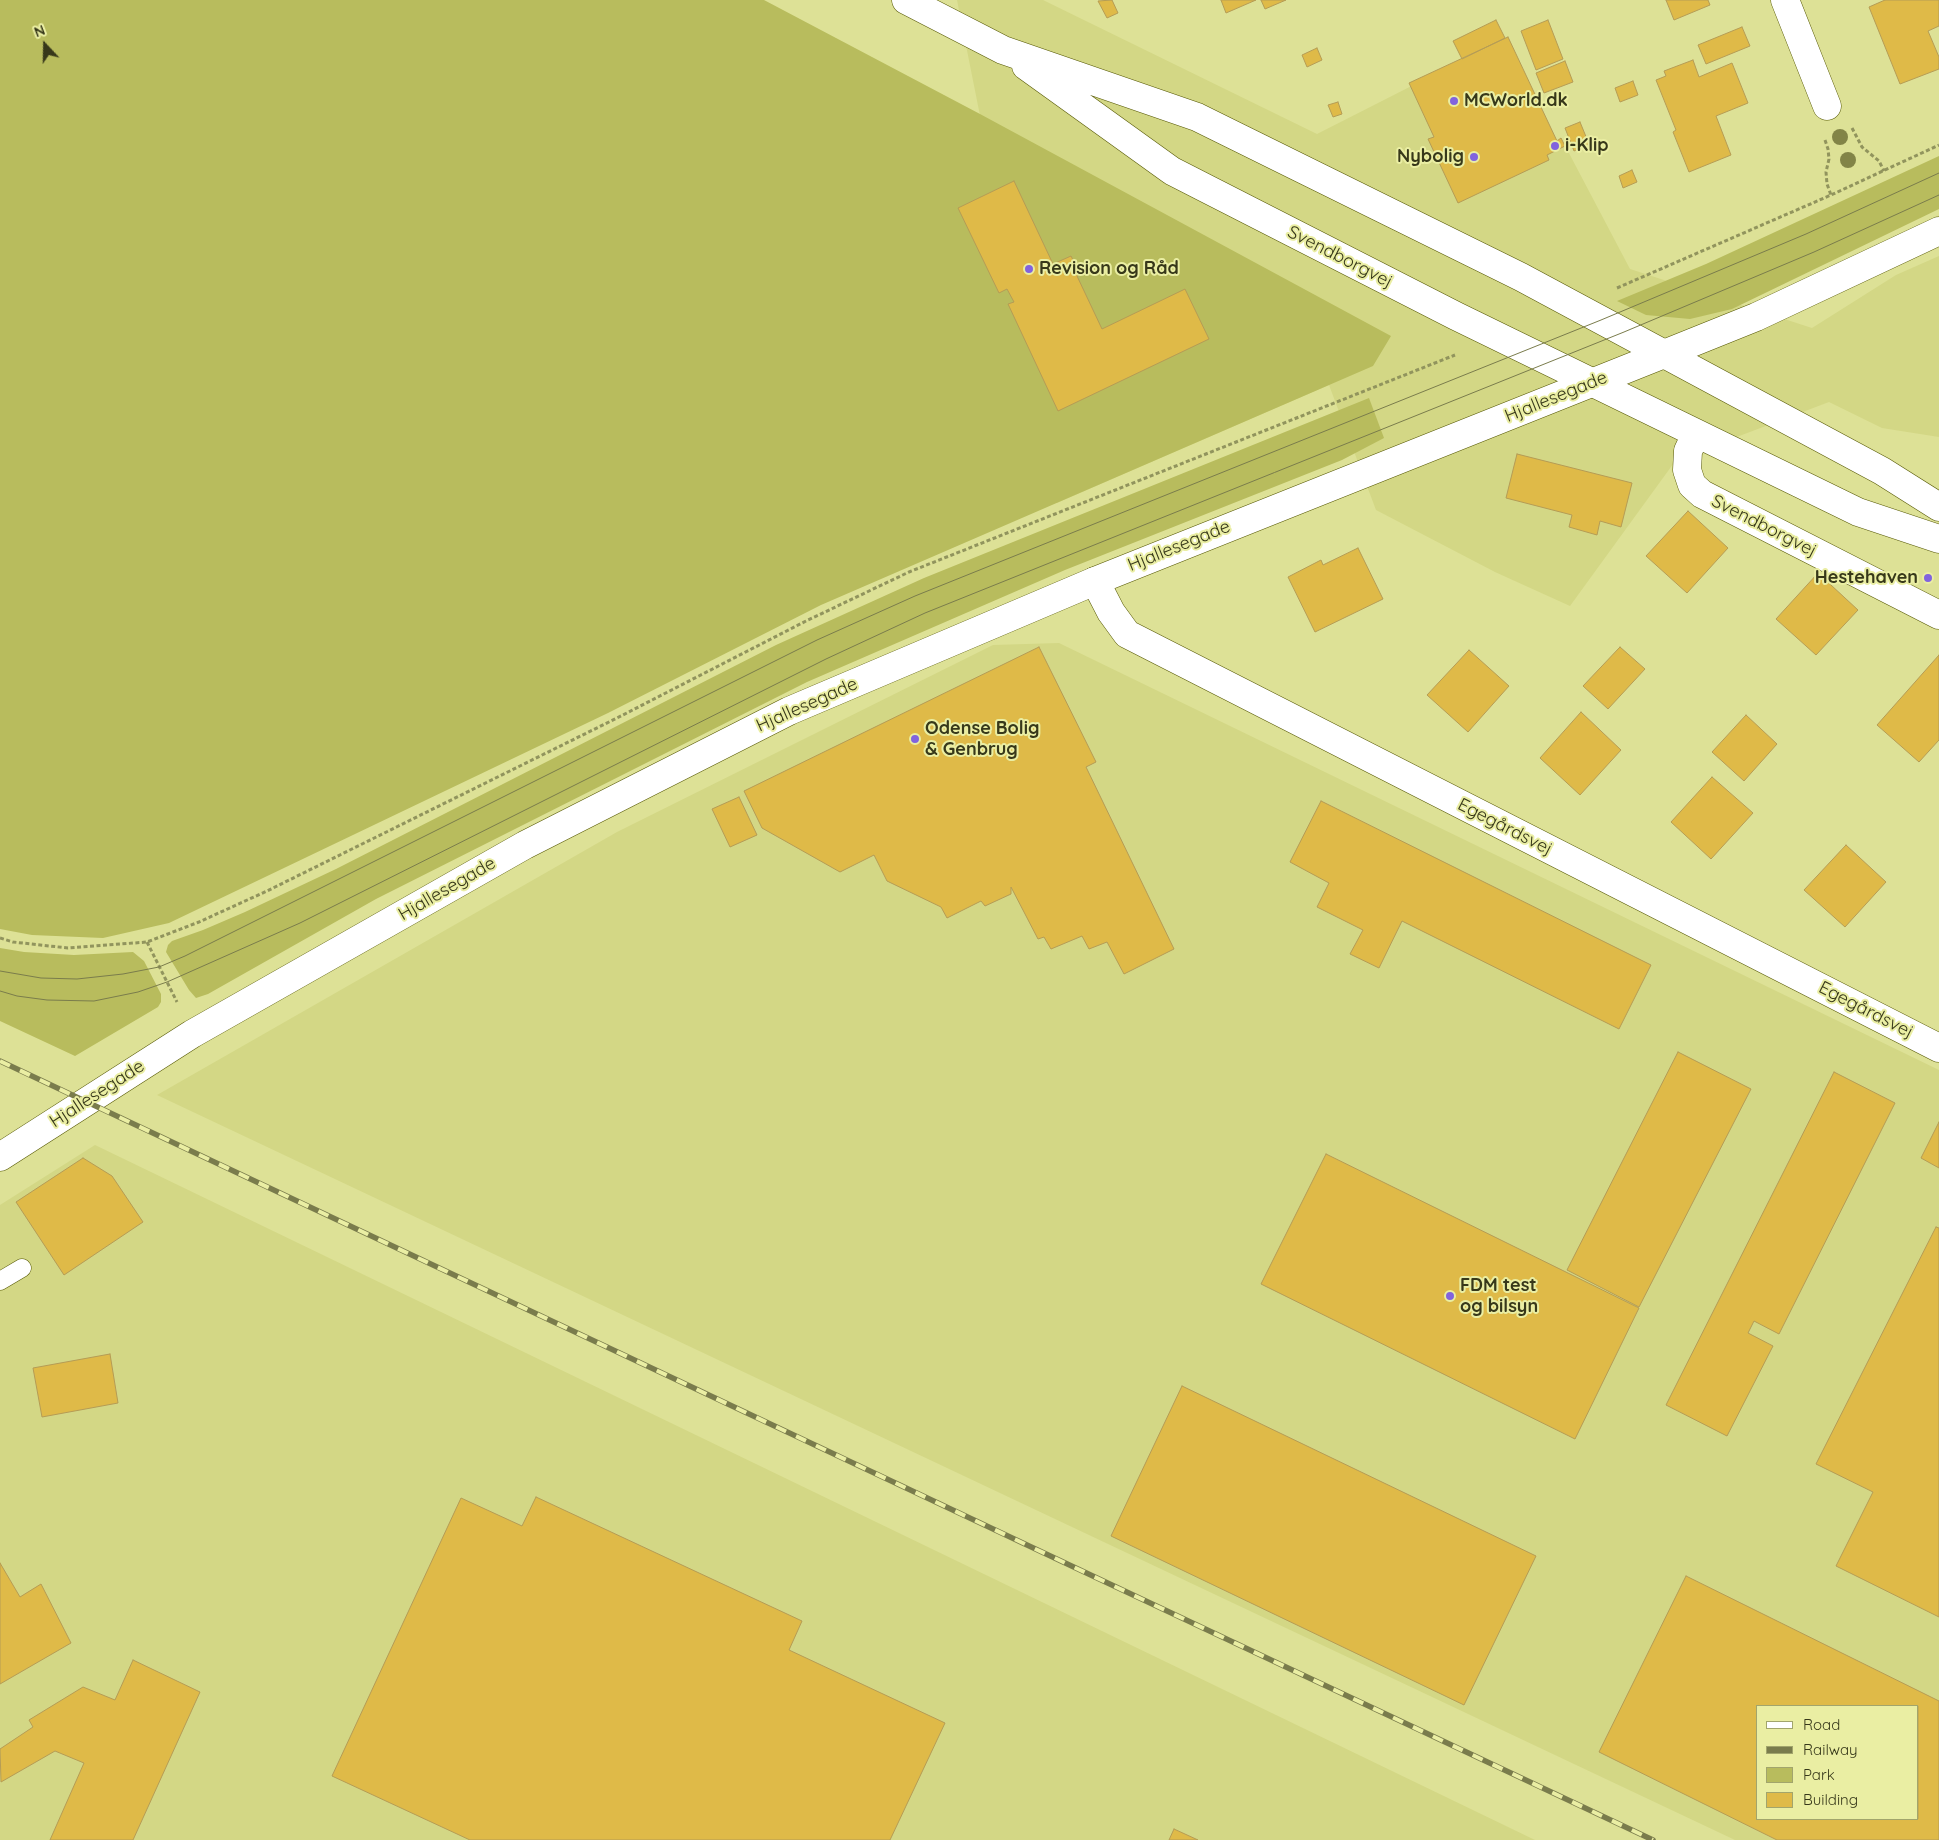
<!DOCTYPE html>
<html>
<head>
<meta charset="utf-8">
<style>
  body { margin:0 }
  #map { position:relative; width:1939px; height:1840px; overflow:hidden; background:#dde196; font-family:Quicksand,sans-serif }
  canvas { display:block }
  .legend { position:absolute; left:1756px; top:1705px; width:162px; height:115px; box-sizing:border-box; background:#eaeea3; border:1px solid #a2a56c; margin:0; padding:6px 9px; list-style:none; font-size:15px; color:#37381a }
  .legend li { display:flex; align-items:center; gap:10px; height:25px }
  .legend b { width:25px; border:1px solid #a2a56c }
  .north { position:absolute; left:20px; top:20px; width:50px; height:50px; -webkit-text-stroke:4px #eaeea3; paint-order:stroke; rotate:339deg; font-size:14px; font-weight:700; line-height:20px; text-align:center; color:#37381a }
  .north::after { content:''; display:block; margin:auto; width:18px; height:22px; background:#37381a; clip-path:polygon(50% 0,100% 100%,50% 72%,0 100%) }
</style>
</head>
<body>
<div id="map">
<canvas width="1939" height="1840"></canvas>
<ul class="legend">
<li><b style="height:6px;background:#fff"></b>Road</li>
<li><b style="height:6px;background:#7a7c4c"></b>Railway</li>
<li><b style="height:14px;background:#b8bc5d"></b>Park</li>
<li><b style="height:14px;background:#dfba48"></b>Building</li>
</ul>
<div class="north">N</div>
</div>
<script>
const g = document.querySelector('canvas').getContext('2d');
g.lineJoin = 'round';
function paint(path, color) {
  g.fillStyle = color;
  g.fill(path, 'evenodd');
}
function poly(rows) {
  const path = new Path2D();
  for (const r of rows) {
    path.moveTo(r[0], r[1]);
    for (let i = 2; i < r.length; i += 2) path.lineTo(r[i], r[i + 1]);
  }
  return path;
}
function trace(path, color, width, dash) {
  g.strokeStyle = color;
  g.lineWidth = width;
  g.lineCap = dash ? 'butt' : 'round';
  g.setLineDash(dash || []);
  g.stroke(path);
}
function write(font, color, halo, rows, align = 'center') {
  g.font = font + ' Quicksand,sans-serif';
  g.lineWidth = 4;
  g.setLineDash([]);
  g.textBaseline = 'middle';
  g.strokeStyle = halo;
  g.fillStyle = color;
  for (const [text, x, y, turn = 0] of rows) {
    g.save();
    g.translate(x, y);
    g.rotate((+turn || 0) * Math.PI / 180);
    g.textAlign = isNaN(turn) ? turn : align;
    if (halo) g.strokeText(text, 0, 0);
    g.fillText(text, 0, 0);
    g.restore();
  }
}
paint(poly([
  [957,0,1043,0,1317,134,1508,37,1556,140,1561,138,1630,269,1812,328,1896,275,1939,256,1939,437,1882,428,1829,402,1676,460,1570,606,1495,572,1376,510,1329,385,1057,503],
  [1059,643,1939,1070,1939,1840,1735,1840,157,1095,617,832,993,645],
  [1758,1706,1918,1706,1918,1819,1758,1819],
  [95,1145,1535,1840,0,1840,0,1205]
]), '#d3d785');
paint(poly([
  [0,0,764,0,980,114,1391,336,1373,366,821,605,608,713,169,923,103,938,32,935,0,929],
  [1939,156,1939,209,1732,309,1690,319,1646,315,1617,301,1706,264],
  [1369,398,1384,438,1342,460,1065,570,807,682,376,899,208,994,196,998,189,990,166,952,168,945,172,941,203,930,245,912,336,869,776,645,924,578],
  [0,948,24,952,74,955,133,952,144,961,161,994,161,1002,158,1007,75,1056,0,1021]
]), '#b8bc5d');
const building = poly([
  [1112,0,1118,13,1107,18,1098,1,1112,0],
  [1221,0,1256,0,1226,13,1221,0],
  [1261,0,1286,0,1265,9,1261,0],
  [1666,0,1708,0,1710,5,1674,20,1666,0],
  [1885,0,1939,0,1939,26,1928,31,1939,57,1939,69,1900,84,1869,7,1885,0],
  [1496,20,1505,38,1462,59,1453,41,1496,20],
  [1548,20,1563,59,1536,70,1521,31,1548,20],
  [1742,27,1750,46,1706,64,1698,45,1742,27],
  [1508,37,1557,141,1561,138,1565,146,1547,155,1549,160,1458,203,1428,139,1434,137,1409,83,1508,37],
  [1317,48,1322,60,1307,67,1302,55,1317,48],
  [1693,60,1699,77,1732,63,1748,103,1716,116,1731,155,1689,172,1673,132,1676,130,1656,80,1666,76,1664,71,1693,60],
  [1565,61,1573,82,1544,93,1536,73,1565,61],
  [1633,81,1638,95,1620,102,1615,88,1633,81],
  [1338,102,1342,114,1333,117,1328,105,1338,102],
  [1580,122,1589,144,1574,151,1565,128,1580,122],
  [1632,170,1637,182,1623,188,1619,176,1632,170],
  [1014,181,1053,264,1071,256,1080,274,1077,276,1102,329,1185,289,1209,339,1058,411,1008,304,1014,302,1007,289,999,293,958,208,1014,181],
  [1517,454,1632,483,1621,527,1600,521,1597,535,1569,527,1572,515,1506,498,1517,454],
  [1688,511,1728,548,1687,593,1646,556,1688,511],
  [1358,548,1383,599,1315,632,1288,577,1321,560,1323,565,1358,548],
  [1818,573,1858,610,1816,655,1776,619,1818,573],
  [1039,647,1096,762,1086,767,1174,949,1124,974,1107,942,1089,949,1082,936,1051,949,1044,937,1038,939,1011,887,1011,894,985,906,981,901,947,918,941,907,887,881,874,855,840,872,762,828,744,791,1039,647],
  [1620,647,1645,669,1608,709,1583,686,1620,647],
  [1469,650,1509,686,1468,732,1427,695,1469,650],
  [1939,655,1939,740,1919,762,1877,725,1939,655],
  [1581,712,1621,750,1580,795,1540,758,1581,712],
  [1746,715,1777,744,1744,781,1712,752,1746,715],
  [1712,777,1753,813,1711,859,1671,822,1712,777],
  [739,797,757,835,730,847,712,809,739,797],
  [1321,801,1651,965,1619,1029,1402,921,1379,968,1350,954,1363,930,1317,907,1329,883,1290,862,1321,801],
  [1846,845,1886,882,1845,927,1804,890,1846,845],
  [1678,1052,1751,1089,1639,1307,1567,1270,1678,1052],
  [1834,1072,1895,1103,1779,1334,1754,1321,1748,1333,1773,1346,1727,1436,1666,1405,1834,1072],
  [1939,1122,1939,1168,1921,1158,1939,1122],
  [1326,1154,1639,1308,1575,1439,1261,1284,1326,1154],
  [83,1158,112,1176,143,1222,64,1275,16,1202,83,1158],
  [1936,1227,1939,1228,1939,1617,1836,1566,1873,1492,1816,1464,1936,1227],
  [110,1354,118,1403,42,1417,33,1368,110,1354],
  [1182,1386,1536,1556,1464,1705,1111,1536,1182,1386],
  [536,1497,802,1621,789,1650,945,1723,890,1840,470,1840,332,1776,461,1498,522,1526,536,1497],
  [0,1563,20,1597,41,1584,71,1643,0,1684,0,1563],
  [1686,1576,1939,1701,1939,1840,1777,1840,1599,1752,1686,1576],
  [1758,1706,1918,1706,1918,1819,1758,1819,1758,1706],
  [133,1660,200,1692,133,1840,50,1840,84,1763,55,1751,1,1782,0,1749,33,1727,29,1720,83,1687,115,1700,133,1660],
  [1174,1829,1198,1840,1169,1840,1174,1829]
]);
paint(building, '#dfba48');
trace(building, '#b59c55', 1);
const service = poly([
  [0,1281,22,1268]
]);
const minor = poly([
  [1785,0,1827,106],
  [1664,354,1756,317,1939,231],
  [1696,434,1688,451,1687,470,1692,485,1702,494,1939,615],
  [1095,581,1111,612,1127,634,1939,1048]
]);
const tertiary = poly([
  [0,1157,192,1034,525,845,789,711,1095,581,1664,354]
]);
const secondary = poly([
  [906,0,1003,50,1197,117,1521,277,1882,471,1939,507],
  [1026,66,1172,171,1456,316,1858,512,1939,539]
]);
trace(service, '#565804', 19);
trace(minor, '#565804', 29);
trace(tertiary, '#565804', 29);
trace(secondary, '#565804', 29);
trace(poly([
  [1852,128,1862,147,1879,161,1884,171],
  [1825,140,1828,149,1829,159,1826,172,1827,184,1831,195],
  [1617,288,1831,195,1939,145],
  [0,938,13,942,68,948,147,942,199,922,267,891,617,718,806,621,909,572,1455,355],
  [147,942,177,1002]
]), '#91945d', 3, [4, 2.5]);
trace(service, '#fff', 18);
trace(minor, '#fff', 28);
trace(tertiary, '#fff', 28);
trace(secondary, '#fff', 28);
trace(poly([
  [0,971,41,978,77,979,123,974,159,967,185,956,817,640,915,596,1601,320,1806,234,1939,173],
  [0,991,17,996,47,1000,94,1001,138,992,167,982,300,923,826,659,925,613,1624,332,1814,252,1939,195]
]), '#7a7c4c', 1);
const rail = poly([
  [0,1061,1653,1840]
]);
trace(rail, '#7a7c4c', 5.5);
trace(rail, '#eaeea3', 4, [11]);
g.fillStyle = '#828447';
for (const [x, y] of [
  [1840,137],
  [1848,160]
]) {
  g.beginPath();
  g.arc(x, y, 8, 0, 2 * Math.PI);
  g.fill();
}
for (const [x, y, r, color] of [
  [1454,101,5,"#8163de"],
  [1555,146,5,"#8163de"],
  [1474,157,5,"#8163de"],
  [1029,269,5,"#8163de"],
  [1928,578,5,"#8163de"],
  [915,739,5,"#8163de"],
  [1450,1296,5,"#8163de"]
]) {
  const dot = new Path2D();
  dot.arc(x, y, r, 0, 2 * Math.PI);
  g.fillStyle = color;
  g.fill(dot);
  trace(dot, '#eaeea3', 2);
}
write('bold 18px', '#37381a', '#eaeea3', [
  ["MCWorld.dk",1464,101],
  ["i-Klip",1565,146],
  ["Nybolig",1464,157,"right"],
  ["Revision og Råd",1039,269],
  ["Hestehaven",1918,578,"right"],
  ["Odense Bolig",925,729],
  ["& Genbrug",925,750],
  ["FDM test",1460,1286],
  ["og bilsyn",1460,1307]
], 'left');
write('18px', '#37381a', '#eaeea3', [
  ["Svendborgvej",1340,257,27],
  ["Hjallesegade",1556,397,-22],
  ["Svendborgvej",1764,526,27],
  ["Hjallesegade",1179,546,-22],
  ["Hjallesegade",807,705,-24],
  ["Egegårdsvej",1505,827,27],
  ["Hjallesegade",447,889,-30],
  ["Egegårdsvej",1866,1010,27],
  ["Hjallesegade",97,1094,-33]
]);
</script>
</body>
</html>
